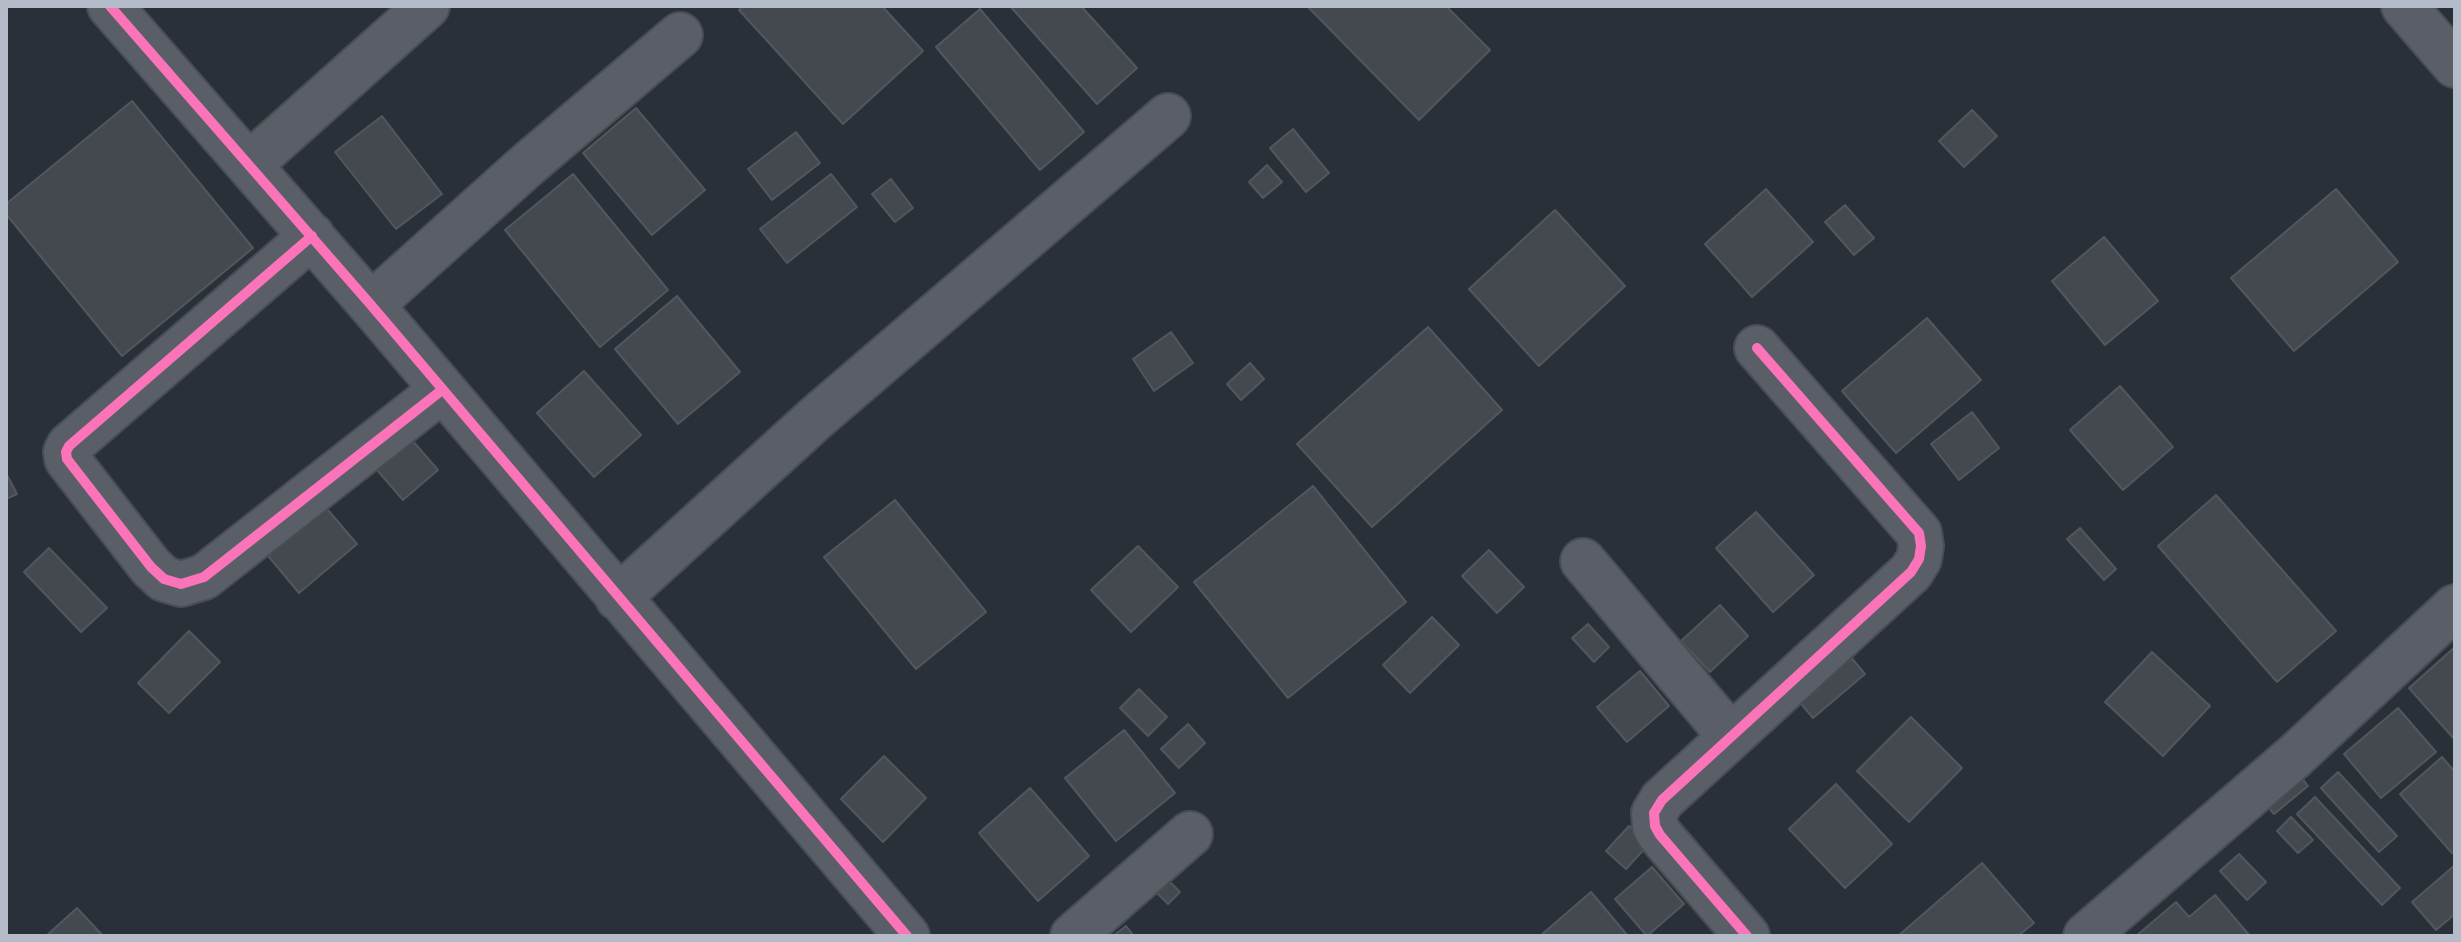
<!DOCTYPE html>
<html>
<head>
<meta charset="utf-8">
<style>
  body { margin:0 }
  #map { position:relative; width:2461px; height:942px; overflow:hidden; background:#2a3038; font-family:"Titillium Web",sans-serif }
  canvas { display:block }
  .frame { position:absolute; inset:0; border:8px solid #b4bcc9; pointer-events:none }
</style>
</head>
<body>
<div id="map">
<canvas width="2461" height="942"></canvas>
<div class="frame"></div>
</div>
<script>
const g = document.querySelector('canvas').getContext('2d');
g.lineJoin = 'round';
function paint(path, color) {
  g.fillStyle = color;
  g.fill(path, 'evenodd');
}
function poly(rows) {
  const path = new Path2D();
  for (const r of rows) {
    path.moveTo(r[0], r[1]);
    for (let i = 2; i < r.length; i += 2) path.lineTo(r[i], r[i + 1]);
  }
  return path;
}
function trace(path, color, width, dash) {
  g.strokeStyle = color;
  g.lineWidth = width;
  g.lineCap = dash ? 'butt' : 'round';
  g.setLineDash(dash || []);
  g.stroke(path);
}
const building = poly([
  [743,6,882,6,923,51,843,124,739,10,743,6],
  [1010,6,1081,6,1137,68,1097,104,1010,6],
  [1307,6,1446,6,1490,50,1419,120,1307,6],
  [980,9,1084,132,1040,170,936,47,980,9],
  [132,101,253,248,122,356,6,214,6,204,132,101],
  [636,108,705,190,652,235,583,153,636,108],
  [1972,110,1997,136,1964,167,1939,141,1972,110],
  [382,116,442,194,396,229,335,152,382,116],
  [1293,129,1329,173,1306,192,1270,148,1293,129],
  [796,132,820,163,772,200,748,169,796,132],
  [1267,165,1282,182,1263,198,1249,182,1267,165],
  [573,174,668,290,600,347,505,230,573,174],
  [831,174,857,207,787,263,760,229,831,174],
  [891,179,913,208,895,222,872,194,891,179],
  [1766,189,1813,242,1752,297,1705,244,1766,189],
  [2336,189,2398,262,2294,351,2231,278,2336,189],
  [1845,205,1874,238,1854,255,1825,222,1845,205],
  [1555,210,1625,286,1539,366,1469,289,1555,210],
  [2104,237,2158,301,2105,345,2052,281,2104,237],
  [677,296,740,372,678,424,615,349,677,296],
  [1927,318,1981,380,1896,453,1842,391,1927,318],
  [1428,327,1502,410,1372,527,1297,444,1428,327],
  [1171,332,1193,363,1154,391,1133,359,1171,332],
  [1250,363,1264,379,1241,400,1227,384,1250,363],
  [584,371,641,435,594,477,537,413,584,371],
  [2120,386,2173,447,2123,490,2070,430,2120,386],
  [1972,412,1999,448,1959,480,1931,444,1972,412],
  [412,440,438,470,403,500,377,470,412,440],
  [6,473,17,494,6,499,6,473],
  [1313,486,1406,602,1288,698,1194,582,1313,486],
  [2216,495,2336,631,2277,682,2158,546,2216,495],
  [895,500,986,612,916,669,824,557,895,500],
  [321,502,357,544,299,593,264,551,321,502],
  [1756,512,1814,575,1773,612,1716,548,1756,512],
  [2080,528,2116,569,2104,580,2067,539,2080,528],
  [1138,546,1178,587,1131,632,1091,590,1138,546],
  [49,548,107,608,81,632,24,572,49,548],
  [1489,550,1524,587,1497,613,1462,576,1489,550],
  [1720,605,1748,636,1710,672,1681,641,1720,605],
  [1432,617,1459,645,1410,693,1383,665,1432,617],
  [1588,624,1609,647,1594,662,1572,638,1588,624],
  [189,631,220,662,169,713,138,683,189,631],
  [2455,647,2455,740,2409,688,2455,647],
  [1844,649,1865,674,1813,718,1792,693,1844,649],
  [2152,652,2210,706,2163,756,2105,702,2152,652],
  [1640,671,1669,706,1627,742,1597,707,1640,671],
  [1139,689,1167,717,1148,736,1120,708,1139,689],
  [2398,708,2436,752,2381,798,2344,754,2398,708],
  [1911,717,1962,768,1909,822,1857,771,1911,717],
  [1188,724,1205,743,1179,768,1161,749,1188,724],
  [1124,730,1175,793,1116,841,1065,778,1124,730],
  [884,756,926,798,883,842,841,799,884,756],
  [2442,757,2455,772,2455,851,2452,853,2400,794,2442,757],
  [2338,772,2397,836,2379,852,2321,788,2338,772],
  [2298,773,2308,786,2274,814,2264,802,2298,773],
  [1836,784,1892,844,1845,888,1789,829,1836,784],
  [1030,788,1089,856,1038,901,979,833,1030,788],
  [2315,797,2400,888,2382,905,2297,814,2315,797],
  [2291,817,2313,840,2298,853,2277,831,2291,817],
  [1629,826,1649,844,1626,869,1606,851,1629,826],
  [2239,854,2266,882,2247,900,2220,871,2239,854],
  [1982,863,2034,923,2018,936,1898,936,1982,863],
  [2455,865,2455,914,2436,930,2412,902,2455,865],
  [1652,867,1684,904,1647,936,1615,899,1652,867],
  [1158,870,1180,892,1168,904,1146,882,1158,870],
  [1591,892,1628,936,1540,936,1591,892],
  [2215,895,2250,936,2136,936,2176,902,2189,917,2215,895],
  [77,908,103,936,46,936,77,908],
  [1126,926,1134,936,1113,936,1126,926]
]);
paint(building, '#444950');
trace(building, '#52575f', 2);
const minor = poly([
  [110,6,371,305,907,936],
  [2404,6,2455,65],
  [250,164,427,6],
  [312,236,69,446,66,452,67,459,151,567,164,579,181,584,204,577,442,390],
  [371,305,526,166,680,35],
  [1583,561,1731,737],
  [618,598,817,417,1168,116],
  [1073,936,1190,834],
  [1747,936,1660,835,1655,826,1654,813,1662,800,1911,572,1919,559,1921,546,1919,533,1757,348],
  [2086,936,2295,756,2455,607]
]);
trace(minor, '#484c53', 48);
trace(minor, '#5a5e66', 44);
trace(poly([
  [110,6,371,305,907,936],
  [312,236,69,446,66,452,67,459,151,567,164,579,181,584,204,577,442,390],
  [1747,936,1660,835,1655,826,1654,813,1662,800,1911,572,1919,559,1921,546,1919,533,1757,348]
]), '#fb73b8', 10);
</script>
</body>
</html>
